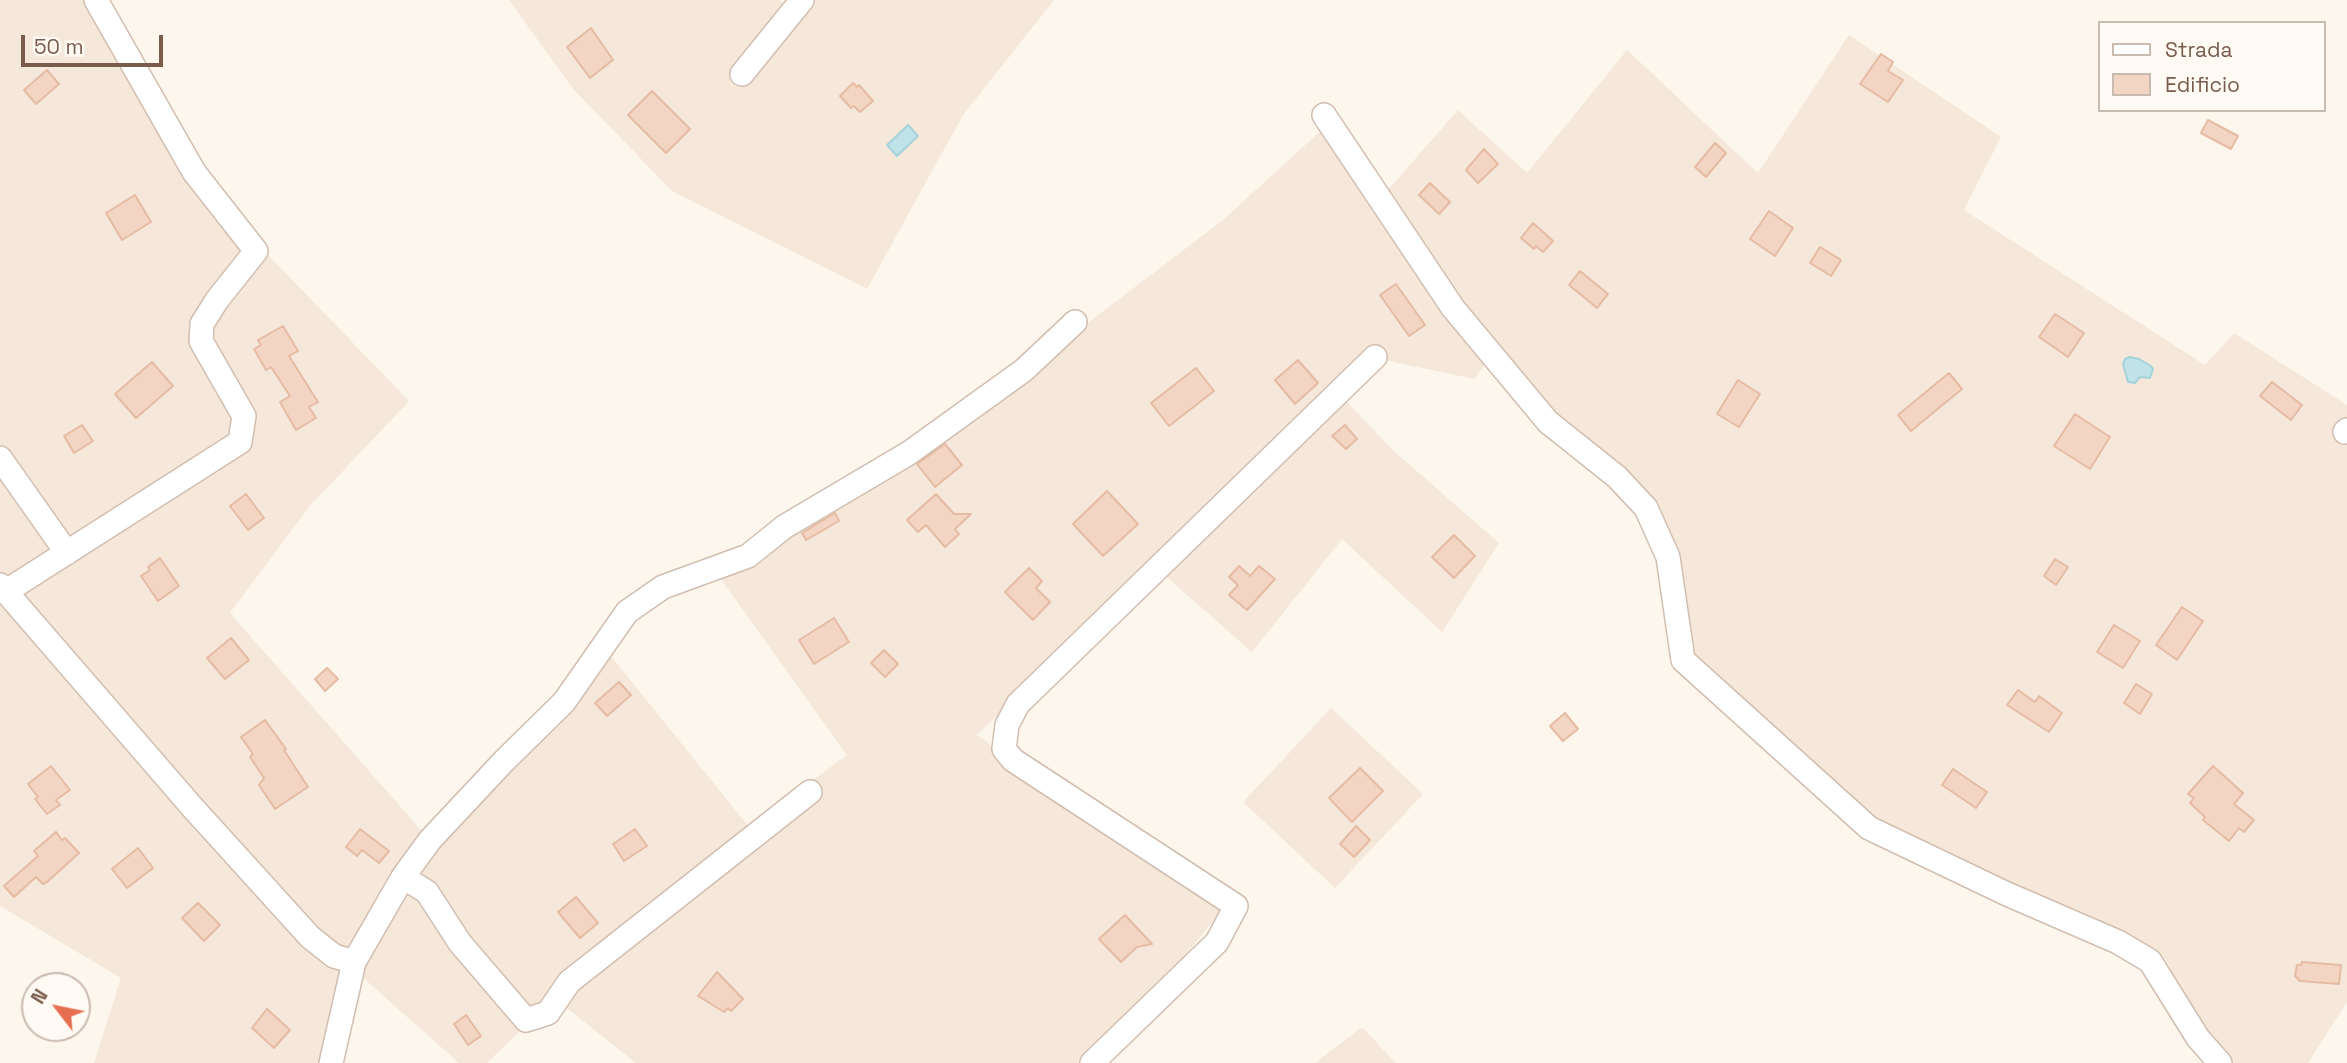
<!DOCTYPE html>
<html>
<head>
<meta charset="utf-8">
<style>
  body { margin:0 }
  #map { position:relative; width:2347px; height:1063px; overflow:hidden; background:#fdf6ec; font-family:"Space Grotesk",sans-serif }
  canvas { display:block }
  .legend { position:absolute; left:2098px; top:21px; width:228px; height:91px; box-sizing:border-box; background:#fffaf3; border:2px solid #cabbb1; margin:0; padding:9px 12px; list-style:none; font-size:21px; color:#7a5c4d }
  .legend li { display:flex; align-items:center; gap:14px; height:35px }
  .legend b { width:35px; border:2px solid #cabbb1 }
  .north { position:absolute; left:21px; top:972px; width:70px; height:70px; box-sizing:border-box; background:#fffaf3; border:2px solid #cabbb1; border-radius:50%; rotate:302deg; font-size:19px; font-weight:700; line-height:28px; text-align:center; color:#7a5c4d }
  .north::after { content:''; display:block; margin:auto; width:24px; height:32px; background:#e76f51; clip-path:polygon(50% 0,100% 100%,50% 72%,0 100%) }
  .scale { position:absolute; left:21px; top:35px; width:142px; height:32px; box-sizing:border-box; border:4px solid #7a5c4d; border-top:0; padding-left:9px; font-size:21px; line-height:24px; white-space:nowrap; color:#7a5c4d; -webkit-text-stroke:5px #fffaf3; paint-order:stroke }
</style>
</head>
<body>
<div id="map">
<canvas width="2347" height="1063"></canvas>
<ul class="legend">
<li><b style="height:9px;background:#fff"></b>Strada</li>
<li><b style="height:19px;background:#f3d5c3"></b>Edificio</li>
</ul>
<div class="north">N</div>
<div class="scale">50 m</div>
</div>
<script>
const g = document.querySelector('canvas').getContext('2d');
g.lineJoin = 'round';
function paint(path, color) {
  g.fillStyle = color;
  g.fill(path, 'evenodd');
}
function poly(rows) {
  const path = new Path2D();
  for (const r of rows) {
    path.moveTo(r[0], r[1]);
    for (let i = 2; i < r.length; i += 2) path.lineTo(r[i], r[i + 1]);
  }
  return path;
}
function trace(path, color, width, dash) {
  g.strokeStyle = color;
  g.lineWidth = width;
  g.lineCap = dash ? 'butt' : 'round';
  g.setLineDash(dash || []);
  g.stroke(path);
}
paint(poly([
  [0,0,91,0,218,203,409,401,309,507,230,613,428,838,328,1028,318,1063,94,1063,121,978,0,906],
  [509,0,780,0,795,15,808,0,1054,0,963,115,867,289,673,192,573,89],
  [1849,35,2001,137,1964,210,2205,365,2234,333,2347,405,2347,1002,2308,1063,2231,1063,2210,1044,2165,958,2064,907,1962,869,1836,797,1699,669,1683,638,1668,535,1489,360,1474,379,1380,359,1341,396,1395,452,1499,543,1442,632,1342,539,1252,652,1153,565,977,735,1222,910,1097,1063,636,1063,554,998,487,1063,459,1063,361,976,415,874,507,759,610,655,749,827,847,755,717,574,943,433,1223,220,1326,126,1374,206,1458,110,1527,173,1627,50,1758,173],
  [1331,708,1423,794,1335,888,1243,802],
  [1362,1027,1396,1063,1315,1063]
]), '#f5e8da');
const water = poly([
  [908,125,918,136,897,156,887,145,908,125],
  [2130,357,2139,359,2151,366,2153,369,2150,378,2140,377,2135,383,2128,382,2123,364,2125,359,2130,357]
]);
paint(water, '#bfe3e8');
trace(water, '#a5d3da', 2);
const building = poly([
  [591,28,613,60,590,78,567,47,591,28],
  [1881,54,1893,62,1888,71,1903,80,1888,102,1860,84,1881,54],
  [47,70,59,84,36,104,24,90,47,70],
  [853,83,857,87,859,85,873,101,860,112,854,106,851,108,840,96,853,83],
  [652,91,690,129,666,153,628,115,652,91],
  [2208,120,2238,136,2231,149,2201,133,2208,120],
  [1715,143,1726,153,1706,177,1695,167,1715,143],
  [1484,149,1498,164,1478,183,1466,170,1484,149],
  [1430,183,1450,202,1439,214,1419,195,1430,183],
  [135,195,151,222,122,240,106,213,135,195],
  [1769,211,1793,228,1775,256,1750,239,1769,211],
  [1533,223,1553,241,1543,252,1536,246,1534,249,1521,238,1533,223],
  [1820,247,1841,260,1831,276,1810,263,1820,247],
  [1580,271,1608,294,1597,308,1569,285,1580,271],
  [1396,284,1425,325,1409,336,1380,295,1396,284],
  [2055,314,2084,333,2068,357,2039,337,2055,314],
  [283,326,298,351,289,356,318,402,309,407,316,418,296,430,280,402,290,396,271,367,266,370,254,349,261,345,258,340,283,326],
  [1298,360,1318,383,1295,404,1275,380,1298,360],
  [152,362,173,386,136,418,115,394,152,362],
  [1196,368,1214,391,1169,426,1151,403,1196,368],
  [1949,373,1962,389,1911,431,1898,415,1949,373],
  [1738,380,1760,394,1739,427,1717,414,1738,380],
  [2272,382,2302,405,2291,420,2260,396,2272,382],
  [2075,414,2110,437,2090,469,2054,446,2075,414],
  [82,425,93,441,74,453,64,436,82,425],
  [1345,425,1357,439,1346,449,1332,436,1345,425],
  [945,444,962,465,935,487,917,464,945,444],
  [1107,491,1138,524,1103,556,1073,524,1107,491],
  [246,494,264,518,248,530,230,506,246,494],
  [936,494,954,514,971,514,955,529,959,534,945,547,926,525,918,532,907,520,936,494],
  [835,513,839,521,806,540,802,533,835,513],
  [1454,535,1475,556,1454,578,1432,557,1454,535],
  [160,558,179,586,158,601,141,576,150,570,148,567,160,558],
  [2055,559,2068,567,2056,585,2044,576,2055,559],
  [1239,566,1250,576,1259,566,1275,579,1247,610,1229,595,1238,585,1229,577,1239,566],
  [1029,568,1042,581,1036,588,1050,602,1033,620,1005,592,1029,568],
  [2182,607,2203,621,2177,660,2156,645,2182,607],
  [834,618,849,642,814,664,799,640,834,618],
  [2114,625,2140,641,2123,668,2097,652,2114,625],
  [231,638,249,660,225,679,207,658,231,638],
  [884,650,898,664,885,677,871,663,884,650],
  [327,668,338,679,325,691,315,679,327,668],
  [619,682,631,695,607,716,595,703,619,682],
  [2136,684,2152,694,2140,714,2124,703,2136,684],
  [2018,690,2035,702,2039,696,2062,713,2049,732,2007,705,2018,690],
  [1565,713,1578,729,1563,741,1550,726,1565,713],
  [265,720,286,749,284,750,308,787,275,809,259,785,264,778,250,757,253,754,241,737,265,720],
  [51,766,70,790,56,800,60,805,47,814,35,799,38,797,28,784,51,766],
  [2213,766,2243,793,2234,804,2254,820,2244,832,2239,828,2229,841,2203,820,2205,817,2190,803,2194,798,2188,794,2213,766],
  [1360,768,1383,791,1352,822,1329,798,1360,768],
  [1953,769,1987,792,1976,808,1942,785,1953,769],
  [1356,826,1370,840,1354,857,1340,844,1356,826],
  [360,829,389,851,379,863,362,850,357,856,346,847,360,829],
  [635,829,647,846,624,861,613,844,635,829],
  [56,832,62,840,65,838,79,853,47,882,43,884,36,877,14,897,4,886,38,856,34,851,56,832],
  [138,848,153,868,127,888,112,869,138,848],
  [576,897,598,923,580,938,558,912,576,897],
  [198,903,220,925,204,941,182,918,198,903],
  [1125,915,1152,944,1137,947,1121,962,1099,939,1125,915],
  [2302,962,2341,965,2339,984,2300,981,2295,976,2297,965,2301,965,2302,962],
  [717,972,743,999,731,1011,728,1008,724,1012,698,996,717,972],
  [267,1009,290,1030,274,1048,252,1028,267,1009],
  [466,1015,481,1036,468,1045,454,1024,466,1015]
]);
paint(building, '#f3d5c3');
trace(building, '#e6bba3', 2);
const minor = poly([
  [742,74,802,0],
  [1324,115,1453,308,1548,422,1617,477,1646,508,1668,557,1683,660,1869,828,2007,894,2118,942,2150,961,2198,1038,2220,1063],
  [2345,432,2347,430],
  [0,458,67,553],
  [0,585,193,808,310,937,334,956,354,962,331,1063],
  [5,592,240,442,244,416,201,341,202,324,217,300,256,251,194,172,96,0],
  [403,877,427,892,460,943,526,1020,548,1013,569,982,810,792],
  [354,962,403,877,430,840,504,761,564,702,627,612,663,587,748,556,784,527,909,453,1024,370,1075,322],
  [1092,1063,1217,942,1236,906,1013,760,1004,749,1007,725,1018,704,1375,357]
]);
trace(minor, '#d1beb0', 26);
trace(minor, '#fff', 23);
</script>
</body>
</html>
